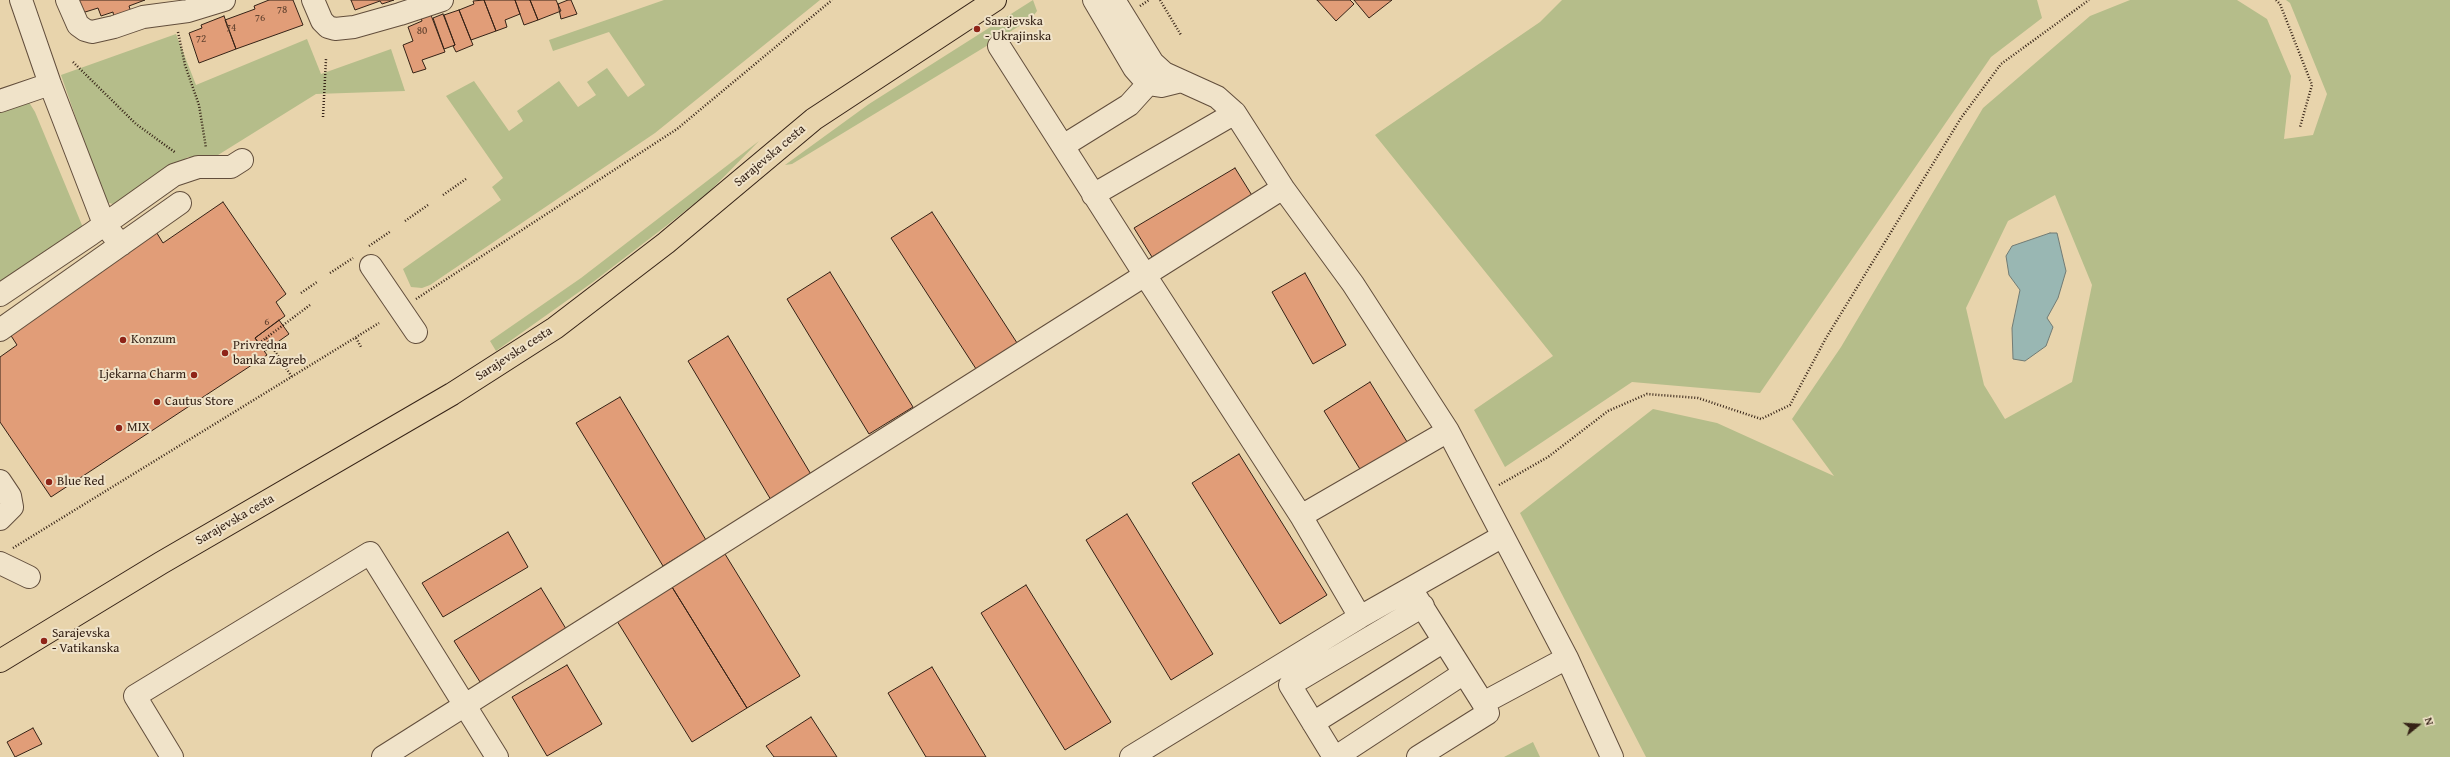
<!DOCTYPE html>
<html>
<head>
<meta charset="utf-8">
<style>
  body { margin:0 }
  #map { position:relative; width:2450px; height:757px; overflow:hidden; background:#e8d4ac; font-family:"Gentium Book Plus",serif }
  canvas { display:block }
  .north { position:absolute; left:2398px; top:705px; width:40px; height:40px; -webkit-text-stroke:3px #f0e3c9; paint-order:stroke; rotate:72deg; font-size:11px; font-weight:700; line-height:16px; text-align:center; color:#352216 }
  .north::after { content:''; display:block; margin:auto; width:14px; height:18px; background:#352216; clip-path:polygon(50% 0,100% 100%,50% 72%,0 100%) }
</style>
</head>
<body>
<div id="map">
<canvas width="2450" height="757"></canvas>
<div class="north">N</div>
</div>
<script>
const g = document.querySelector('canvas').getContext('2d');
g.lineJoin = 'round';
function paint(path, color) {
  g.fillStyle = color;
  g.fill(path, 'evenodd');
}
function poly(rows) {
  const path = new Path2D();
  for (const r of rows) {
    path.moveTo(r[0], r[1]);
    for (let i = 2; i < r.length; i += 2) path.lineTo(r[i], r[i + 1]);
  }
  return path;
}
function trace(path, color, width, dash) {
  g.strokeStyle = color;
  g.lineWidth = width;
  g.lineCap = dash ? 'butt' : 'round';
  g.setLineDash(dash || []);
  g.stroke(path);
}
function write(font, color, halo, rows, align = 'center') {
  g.font = font + ' "Gentium Book Plus",serif';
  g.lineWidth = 4;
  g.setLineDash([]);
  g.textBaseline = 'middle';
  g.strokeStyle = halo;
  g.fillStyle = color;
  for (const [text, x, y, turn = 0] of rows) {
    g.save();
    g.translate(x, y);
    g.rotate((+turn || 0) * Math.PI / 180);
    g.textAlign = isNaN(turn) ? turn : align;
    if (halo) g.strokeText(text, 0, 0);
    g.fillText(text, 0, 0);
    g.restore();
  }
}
paint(poly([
  [664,0,820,0,655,133,430,285,422,288,411,287,403,269,501,200,492,187,503,178,446,96,474,81,509,131,523,121,517,111,559,81,578,107,596,95,587,82,607,68,628,97,645,85,609,32,553,51,549,40],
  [1033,0,1037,11,1031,19,792,164,785,165,869,104],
  [1562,0,2037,0,2042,18,1991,57,1760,393,1632,382,1505,467,1474,410,1553,356,1375,135,1540,22],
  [2130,0,2237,0,2267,19,2291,76,2284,139,2313,135,2327,94,2290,3,2286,0,2450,0,2450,757,1646,757,1520,513,1653,409,1717,423,1834,476,1792,419,1841,347,1983,108,2090,16],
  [2055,195,2092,285,2072,382,2005,419,1984,385,1966,308,2008,221],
  [176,34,196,85,307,39,321,74,391,49,405,91,316,94,210,160,188,157,117,205,105,202,61,75],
  [27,99,35,112,84,230,0,287,0,107],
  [759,141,709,192,666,226,593,282,496,351,490,341,581,278],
  [1533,742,1540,757,1504,757]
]), '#b5bd8a');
const water = poly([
  [2050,233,2057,233,2066,271,2058,298,2047,318,2053,327,2046,346,2025,361,2013,359,2012,328,2020,290,2009,275,2006,256,2012,246,2050,233]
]);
paint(water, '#99b7b3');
trace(water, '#717b74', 1);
const building = poly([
  [77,0,145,0,129,6,131,12,114,18,113,12,101,16,98,8,82,13,77,0],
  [269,0,293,0,303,25,236,49,225,20,255,9,254,6,269,0],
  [351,0,394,0,382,4,380,1,355,10,351,0],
  [484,0,496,31,471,40,459,10,474,4,473,1,484,0],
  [484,0,515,0,520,14,505,20,507,27,496,31,484,0],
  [515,0,530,0,538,20,524,25,515,0],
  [530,0,556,0,561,11,538,20,530,0],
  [568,0,571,0,577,14,561,19,558,4,568,0],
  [1317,0,1350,0,1354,4,1336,21,1317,0],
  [1354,0,1392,0,1369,18,1354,0],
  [459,10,473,45,456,52,453,46,455,45,444,15,459,10],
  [443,14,455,45,444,49,433,18,443,14],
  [431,15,445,52,422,60,426,69,413,73,403,45,413,41,408,27,422,21,421,18,431,15],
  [224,16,236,49,199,63,189,33,202,28,201,25,224,16],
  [1235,168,1253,197,1152,257,1134,228,1235,168],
  [223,202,286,294,276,302,285,316,255,338,267,355,51,497,0,422,0,357,17,345,8,331,155,230,163,243,223,202],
  [932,212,1021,349,980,375,891,238,932,212],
  [830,272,913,407,869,434,787,299,830,272],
  [1305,273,1346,345,1313,364,1272,292,1305,273],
  [279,320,289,334,265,351,255,338,279,320],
  [728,336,812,476,771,500,688,361,728,336],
  [1370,382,1409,445,1363,474,1324,411,1370,382],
  [620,397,706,540,663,566,576,423,620,397],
  [1239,454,1327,595,1280,624,1192,483,1239,454],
  [1127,514,1213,654,1171,680,1086,540,1127,514],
  [508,532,528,567,443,617,422,583,508,532],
  [725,554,800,676,747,708,672,587,725,554],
  [1026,585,1111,722,1065,750,981,613,1026,585],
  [672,587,747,708,692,742,617,621,672,587],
  [541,588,568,632,482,685,454,641,541,588],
  [567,665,602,724,547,756,512,697,567,665],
  [932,667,986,757,926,757,888,693,932,667],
  [811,717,837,757,774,757,766,746,811,717],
  [33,728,42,744,15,757,7,742,33,728]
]);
paint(building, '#e19d78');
trace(building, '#352216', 1);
const minor = poly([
  [21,0,50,84,104,224,121,245],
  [67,0,78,25,85,30,92,32,114,27,143,17,188,11,224,0],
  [313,0,322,21,328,27,335,29,354,27,400,14,442,0],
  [1094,0,1134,68,1148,84,1161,86,1181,81],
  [1114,0,1153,63,1164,73,1217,97,1235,113,1283,188,1353,284,1448,431,1567,658,1612,757],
  [0,101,50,84],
  [1063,146,1129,105,1148,84],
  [1283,188,1145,275,1301,516,1360,617],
  [1093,195,1235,113],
  [371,266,416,332],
  [0,295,91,234,174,175,198,167,231,167,242,160],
  [0,330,180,203],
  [0,481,10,496,12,507,0,519],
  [1301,516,1448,431],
  [0,563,29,577],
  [1415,595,1483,703,1567,658],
  [1313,723,1444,641],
  [172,757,135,696,370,553,497,757],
  [383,757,1145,275,999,46],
  [1131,757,1360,617,1503,536],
  [1334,757,1290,685,1423,606],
  [1336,757,1464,673],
  [1418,757,1488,713,1483,703]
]);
const major = poly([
  [0,661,161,563,452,394,555,328,666,243,814,119,995,0]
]);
trace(minor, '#624e3c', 24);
trace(major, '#352216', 24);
trace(poly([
  [1160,0,1181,35],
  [2276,0,2280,4,2312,85,2300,127],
  [1140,6,1149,0],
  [178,32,185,65,199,105,206,148],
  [73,62,136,124,176,153],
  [323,117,326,59],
  [443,195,466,179],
  [405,221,428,205],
  [369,246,391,231],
  [330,273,353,258],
  [301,293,317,282],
  [416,299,677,129,832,0],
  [266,338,310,305],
  [356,338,361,347],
  [259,343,266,338,292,377],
  [1499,485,1548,457,1608,411,1647,394,1698,398,1761,419,1790,405,1826,338,1961,118,2001,64,2089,0],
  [13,548,379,323]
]), '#352216', 2.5, [1, 2]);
trace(minor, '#f0e3c9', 22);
trace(major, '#e8d4ac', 22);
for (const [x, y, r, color] of [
  [977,29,4,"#8f2418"],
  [123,340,4,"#8f2418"],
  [225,353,4,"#8f2418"],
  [194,375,4,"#8f2418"],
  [157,402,4,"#8f2418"],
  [119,428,4,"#8f2418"],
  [49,482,4,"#8f2418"],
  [44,641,4,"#8f2418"]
]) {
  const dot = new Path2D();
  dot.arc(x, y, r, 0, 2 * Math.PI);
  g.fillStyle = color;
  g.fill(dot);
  trace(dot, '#f0e3c9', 1.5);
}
write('11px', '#60412e', null, [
  ["78",282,10],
  ["76",260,18],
  ["74",231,28],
  ["80",422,31],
  ["72",201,39],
  ["6",267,322]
]);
write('13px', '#352216', '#f0e3c9', [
  ["Sarajevska",985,22],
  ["- Ukrajinska",985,37],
  ["Konzum",131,340],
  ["Privredna",233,346],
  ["banka Zagreb",233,361],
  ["Ljekarna Charm",186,375,"right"],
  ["Cautus Store",165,402],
  ["MIX",127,428],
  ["Blue Red",57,482],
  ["Sarajevska",52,634],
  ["- Vatikanska",52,649]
], 'left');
write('13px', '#352216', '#f0e3c9', [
  ["Sarajevska cesta",770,156,-40],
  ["Sarajevska cesta",514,354,-33],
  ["Sarajevska cesta",235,520,-30]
]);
</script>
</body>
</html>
